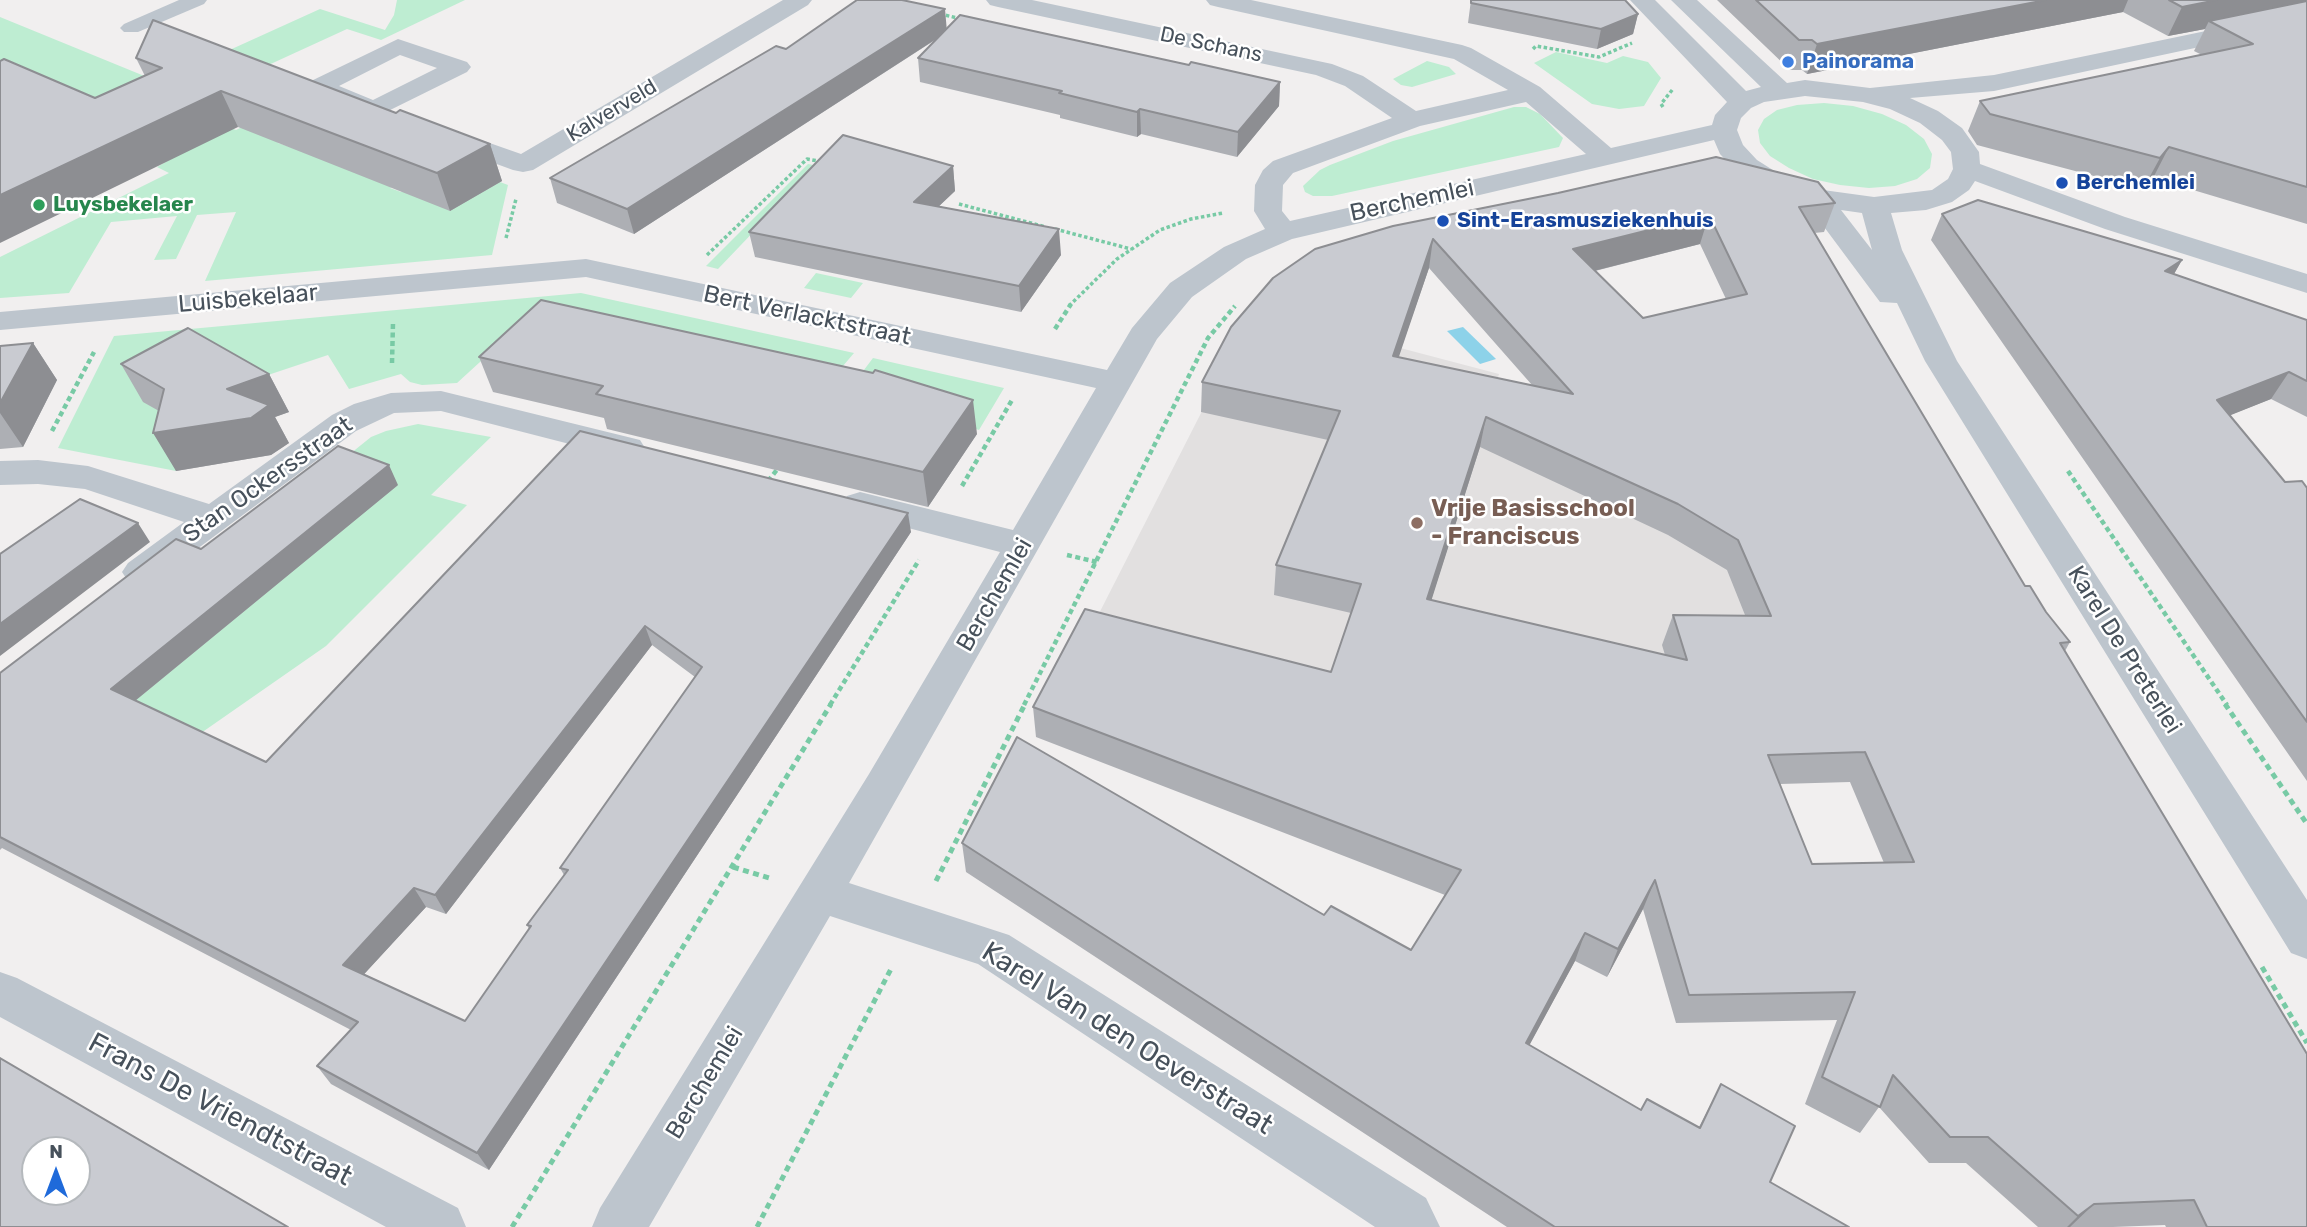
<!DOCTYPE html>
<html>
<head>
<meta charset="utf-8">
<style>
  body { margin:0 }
  #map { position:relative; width:2307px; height:1227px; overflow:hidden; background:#f1efef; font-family:Rubik,sans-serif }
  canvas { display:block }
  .north { position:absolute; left:21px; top:1136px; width:70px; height:70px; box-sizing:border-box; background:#fff; border:2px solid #b5b9bd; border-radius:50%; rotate:0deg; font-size:19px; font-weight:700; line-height:28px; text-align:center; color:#47515b }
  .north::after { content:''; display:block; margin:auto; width:24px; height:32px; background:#1f6ada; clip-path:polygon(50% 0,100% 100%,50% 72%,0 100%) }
</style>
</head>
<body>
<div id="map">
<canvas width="2307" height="1227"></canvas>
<div class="north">N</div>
</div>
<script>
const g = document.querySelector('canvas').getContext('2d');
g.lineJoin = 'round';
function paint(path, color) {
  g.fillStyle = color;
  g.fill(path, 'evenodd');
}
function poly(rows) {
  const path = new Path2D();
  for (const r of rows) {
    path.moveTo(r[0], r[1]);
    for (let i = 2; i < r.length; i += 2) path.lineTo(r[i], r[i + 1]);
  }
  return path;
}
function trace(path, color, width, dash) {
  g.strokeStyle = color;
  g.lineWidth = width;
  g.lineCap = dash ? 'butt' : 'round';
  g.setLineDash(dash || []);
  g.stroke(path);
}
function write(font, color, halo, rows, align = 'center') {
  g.font = font + ' Rubik,sans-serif';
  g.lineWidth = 5;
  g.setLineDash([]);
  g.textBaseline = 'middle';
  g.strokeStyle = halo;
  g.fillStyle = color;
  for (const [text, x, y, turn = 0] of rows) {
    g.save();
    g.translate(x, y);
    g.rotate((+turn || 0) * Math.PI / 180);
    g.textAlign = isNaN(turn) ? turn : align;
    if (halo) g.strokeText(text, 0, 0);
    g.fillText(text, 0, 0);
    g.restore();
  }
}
paint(poly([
  [1351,335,1499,374,1491,401,2012,616,1327,702,1086,639,1227,362]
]), '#e2e0e0');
paint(poly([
  [397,0,465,0,381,40,347,29,251,73,212,121,236,130,266,115,278,143,398,183,390,188,401,192,409,188,450,210,500,182,508,185,492,255,205,281,236,212,197,215,176,259,154,260,177,216,111,222,69,293,0,298,0,257,169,173,157,167,171,159,24,95,0,105,0,17,159,82,320,9,385,30,394,15],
  [1556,52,1607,63,1623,56,1648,62,1661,78,1644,106,1619,109,1592,104,1534,63],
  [1427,61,1449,67,1456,74,1412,87,1401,85,1393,79],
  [1824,103,1853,106,1882,114,1906,125,1924,139,1932,154,1930,168,1917,179,1895,186,1869,188,1840,185,1813,179,1789,168,1770,156,1760,143,1758,130,1764,119,1777,110,1797,105],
  [1514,107,1526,107,1540,114,1563,138,1559,147,1332,196,1313,196,1305,192,1303,186,1320,170,1330,165,1393,141],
  [808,164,840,170,783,201,718,269,706,266],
  [816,273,863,283,851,298,804,288],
  [581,293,854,353,826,386,526,320,457,383,422,385,410,382,401,374,349,389,328,355,241,384,186,426,176,471,58,448,114,336],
  [873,358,1004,388,979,430,880,398,792,465],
  [418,424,491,437,431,495,467,505,326,646,191,740,66,683,371,437,386,431]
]), '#beedd2');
paint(poly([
  [1463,327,1496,359,1480,364,1447,331]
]), '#8dd2e9');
trace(poly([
  [940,14,962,19],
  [1533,49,1536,46,1599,57,1632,43],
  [1663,107,1661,104,1673,89],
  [959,204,1046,227],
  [1055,229,1131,249],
  [506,238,516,199],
  [707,255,807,159,824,162],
  [1069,306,1117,259,1160,230,1191,219,1223,213]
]), '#78caa5', 3.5, [3.5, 2.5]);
trace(poly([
  [1055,329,1071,304],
  [392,363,393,323],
  [52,431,94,352],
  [2068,471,2227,705],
  [768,481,780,466],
  [962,486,1012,400],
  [1067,555,1097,562],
  [830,705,919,560],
  [1024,705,1208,338,1235,306]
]), '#78caa5', 4.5, [5, 3.5]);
trace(poly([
  [2225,704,2307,824],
  [733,867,769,878],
  [936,881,1025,704],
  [2262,967,2307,1043],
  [512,1227,831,704],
  [757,1227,892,967]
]), '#78caa5', 5, [6, 4.5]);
paint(poly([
  [179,0,207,0,204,4,138,32,124,32,120,28,124,24,179,0]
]), '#bdc5cd');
paint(poly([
  [783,0,812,0,808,5,533,170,523,172,513,170,434,141,430,135,434,129,444,127,521,154,783,0],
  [986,0,1032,0,1332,64,1363,76,1416,111,1508,90,1454,59,1218,7,1210,5,1206,0,1251,0,1462,45,1471,48,1540,87,1611,148,1712,125,1715,115,1727,102,1630,0,1655,0,1746,91,1761,87,1671,0,1697,0,1787,83,1805,80,1870,88,1994,75,2307,10,2307,24,1994,91,1910,98,1938,111,1962,128,1979,152,1980,164,2125,217,2307,274,2307,293,2105,229,1975,181,1969,190,1952,202,1926,210,1891,213,1902,250,1957,361,2307,900,2307,959,2291,953,1925,361,1897,303,1880,302,1807,204,1756,184,1737,172,1720,154,1714,140,1292,239,1246,259,1192,297,1157,339,849,883,1009,935,1426,1198,1440,1227,1375,1227,978,964,830,916,649,1227,592,1227,600,1208,869,774,1000,552,847,512,842,504,847,496,860,492,1013,530,1096,388,586,277,0,330,0,312,586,259,1107,370,1132,328,1170,283,1224,247,1265,229,1254,211,1255,185,1263,170,1273,161,1392,118,1345,86,1316,75,998,7,990,5,986,0],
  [1805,96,1863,102,1890,109,1920,123,1942,140,1951,152,1953,169,1948,179,1932,190,1874,197,1823,190,1776,172,1757,160,1743,145,1737,130,1741,118,1751,108,1764,102,1805,96],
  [1526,102,1586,154,1290,221,1282,211,1283,185,1293,173,1420,126,1526,102],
  [1841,210,1862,213,1872,250,1841,210],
  [398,39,467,62,471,67,467,72,376,117,309,92,305,87,309,82,398,39],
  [400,55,437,68,373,100,339,86,400,55],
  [441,391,640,440,645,448,640,456,628,459,441,411,394,413,356,431,154,581,141,585,128,581,122,572,128,563,184,522,85,489,38,484,0,485,0,461,38,460,88,466,209,504,332,415,354,404,391,393,441,391],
  [0,972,17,978,458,1208,466,1227,386,1227,0,1017,0,972]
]), '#bdc5cd');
paint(poly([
  [1471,0,1638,14,1633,34,1597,49,1468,23],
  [1717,0,2307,0,2307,224,2153,178,2143,189,1977,145,1968,131,1980,101,2202,55,2194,51,2205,29,2168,36,2123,12,1807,74,1802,70,1790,70],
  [947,28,1189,65,1280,82,1279,106,1237,157,1141,134,1137,137,1060,118,1060,115,920,82,918,58,935,40,634,234,557,203,550,178,786,49],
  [136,58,396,113,490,144,502,181,450,211,238,127,95,98,145,76],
  [953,166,955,191,939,206,1061,255,1021,312,755,257,749,232],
  [1558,193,1835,203,1824,232,1814,233,2025,586,2070,642,2065,651,2307,1227,2166,1227,2165,1225,2113,1227,2038,1227,1966,1163,1929,1163,1879,1107,1860,1133,1805,1104,1837,1020,1676,1023,1643,909,1607,977,1575,961,1529,1045,1641,1110,1699,1127,1721,1084,1770,1182,1849,1227,1507,1227,966,872,962,843,1324,915,1411,950,1445,895,1036,737,1033,707,1331,672,1351,613,1274,595,1276,565,1328,440,1201,412,1202,382,1273,278],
  [1700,244,1726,299,1643,318,1595,271],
  [1429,268,1532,385,1398,357],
  [1480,447,1668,535,1727,570,1745,615,1673,615,1662,645,1665,655,1431,600],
  [1850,782,1884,863,1812,864,1780,784],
  [1942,214,2182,260,2174,274,2307,320,2307,417,2271,399,2230,415,2285,482,2307,488,2307,781,1931,240],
  [33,343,57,380,23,447,0,449,0,346],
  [479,357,977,434,928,507,607,429,604,418,493,392],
  [121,364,269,374,289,412,275,417,289,443,271,455,176,471,159,411,143,402],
  [580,431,911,532,489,1170,331,1084,317,1066,351,1030,2,848,0,850,0,673,201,549,398,485,135,701,266,762],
  [652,645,695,677,560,868,564,875,527,925,529,929,465,1021,364,974,426,907,446,914]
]), '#adafb4');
paint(poly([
  [2046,0,2128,0,2123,12,1807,74,1817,44],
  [2217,0,2307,0,2307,8,2209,21,2205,29,2168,36,2182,7],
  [945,9,947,32,634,234,627,209],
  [1638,14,1633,34,1597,49,1601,29],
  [1280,82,1279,106,1237,157,1238,132],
  [221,91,238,127,0,243,0,195],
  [1140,109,1141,134,1137,137,1137,112],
  [490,144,502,181,450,211,437,173],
  [2169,147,2153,178,2143,189,2160,158],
  [953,166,955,191,917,227,914,202],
  [1709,215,1700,244,1566,278,1573,249],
  [1059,229,1061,255,1021,312,1019,286],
  [1433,239,1429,268,1389,386,1393,356],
  [2182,260,2167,286,2165,271],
  [33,343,57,380,23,447,0,413,0,403],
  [2289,372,2271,399,2201,427,2217,400],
  [269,374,289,412,275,417,289,443,271,455,176,471,153,433,227,389],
  [973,400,977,434,928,507,923,472],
  [1486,417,1480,447,1422,630,1427,599],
  [389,465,398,485,125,709,111,689],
  [908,513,911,532,489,1170,477,1153],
  [138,523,150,542,0,656,0,624],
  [645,626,652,645,446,914,435,895],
  [1655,880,1643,909,1607,977,1618,949],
  [414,888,426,907,356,983,343,965],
  [1585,933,1575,961,1516,1070,1526,1043],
  [2094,1204,2070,1227,2067,1227,2078,1216]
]), '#8d8e92');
const building = poly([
  [857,0,902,0,945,9,627,209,550,178,776,46,786,49,857,0],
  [1471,0,1625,0,1638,14,1601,29,1471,3,1471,0],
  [1756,0,2046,0,1817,44,1812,40,1799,40,1756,0],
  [2169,0,2217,0,2182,7,2169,0],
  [2307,1,2307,187,2169,147,2160,158,1990,114,1980,101,2253,44,2209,21,2307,1],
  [960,15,1189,65,1191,62,1280,82,1238,132,1140,109,1137,112,1059,93,1062,91,918,58,960,15],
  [153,20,396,113,400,110,490,144,437,173,221,91,0,195,0,61,4,59,95,98,162,68,136,58,153,20],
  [843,135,953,166,914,202,1059,229,1019,286,749,232,843,135],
  [1716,157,1818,182,1835,203,1799,207,2025,586,2030,586,2046,612,2070,642,2060,643,2307,1054,2307,1227,2207,1227,2194,1200,2094,1204,2078,1216,1988,1137,1950,1137,1893,1075,1880,1107,1822,1077,1855,992,1689,995,1655,880,1618,949,1585,933,1526,1043,1641,1110,1647,1099,1700,1128,1721,1084,1795,1126,1770,1182,1849,1227,1555,1227,962,843,1017,737,1324,915,1331,906,1411,950,1461,870,1033,707,1085,609,1331,672,1361,584,1276,565,1340,411,1202,382,1231,327,1273,278,1315,249,1393,226,1558,193,1716,157],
  [1709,215,1747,294,1643,318,1573,249,1709,215],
  [1433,239,1573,394,1393,356,1433,239],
  [1486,417,1678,504,1738,540,1771,616,1673,615,1687,660,1427,599,1486,417],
  [1865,752,1914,862,1812,864,1768,755,1865,752],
  [1978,200,2182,260,2165,271,2307,320,2307,381,2289,372,2217,400,2285,482,2302,481,2307,488,2307,722,1942,214,1978,200],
  [541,300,873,373,875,370,973,400,923,472,596,394,603,386,479,357,541,300],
  [188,328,269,374,227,389,269,405,251,418,153,433,164,389,121,364,188,328],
  [33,343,0,403,0,346,33,343],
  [580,431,908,513,477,1153,317,1066,358,1022,0,837,0,673,176,539,201,549,338,446,389,465,111,689,266,762,580,431],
  [645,626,702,667,560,868,568,870,527,925,531,926,465,1021,343,965,414,888,435,895,645,626],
  [80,499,138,523,0,624,0,554,80,499],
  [0,1058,288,1227,0,1227,0,1058],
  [35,1150,77,1150,77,1192,35,1192,35,1150]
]);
paint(building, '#c9cbd1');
trace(building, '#8d8e92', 2);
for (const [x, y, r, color] of [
  [1788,62,7,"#3f7fe0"],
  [2062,183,7,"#1a4fb4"],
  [39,205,7,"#2e9e5b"],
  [1443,221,7,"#1a4fb4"],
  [1417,523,7,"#8d6e63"]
]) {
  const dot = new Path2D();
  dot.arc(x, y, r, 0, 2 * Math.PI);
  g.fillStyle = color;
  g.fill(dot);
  trace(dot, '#fff', 2.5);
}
write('21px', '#47515b', '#fff', [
  ["De Schans",1211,45,12],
  ["Kalverveld",612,111,-31]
]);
write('bold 21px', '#366cbe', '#fff', [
  ["Painorama",1802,62]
], 'left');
write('bold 21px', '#164399', '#fff', [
  ["Berchemlei",2076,183],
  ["Sint-Erasmusziekenhuis",1457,221]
], 'left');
write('bold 21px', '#27864d', '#fff', [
  ["Luysbekelaer",53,205]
], 'left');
write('24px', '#47515b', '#fff', [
  ["Berchemlei",1412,201,-12],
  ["Luisbekelaar",248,299,-5],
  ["Bert Verlacktstraat",807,316,12],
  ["Stan Ockersstraat",268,480,-35],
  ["Berchemlei",995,595,-60],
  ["Karel De Preterlei",2124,650,58],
  ["Berchemlei",705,1083,-59]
]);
write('bold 24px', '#785e54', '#fff', [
  ["Vrije Basisschool",1431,509],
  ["- Franciscus",1431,537]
], 'left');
write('28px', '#47515b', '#fff', [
  ["Karel Van den Oeverstraat",1127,1039,32],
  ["Frans De Vriendtstraat",220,1110,28]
]);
</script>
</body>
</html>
